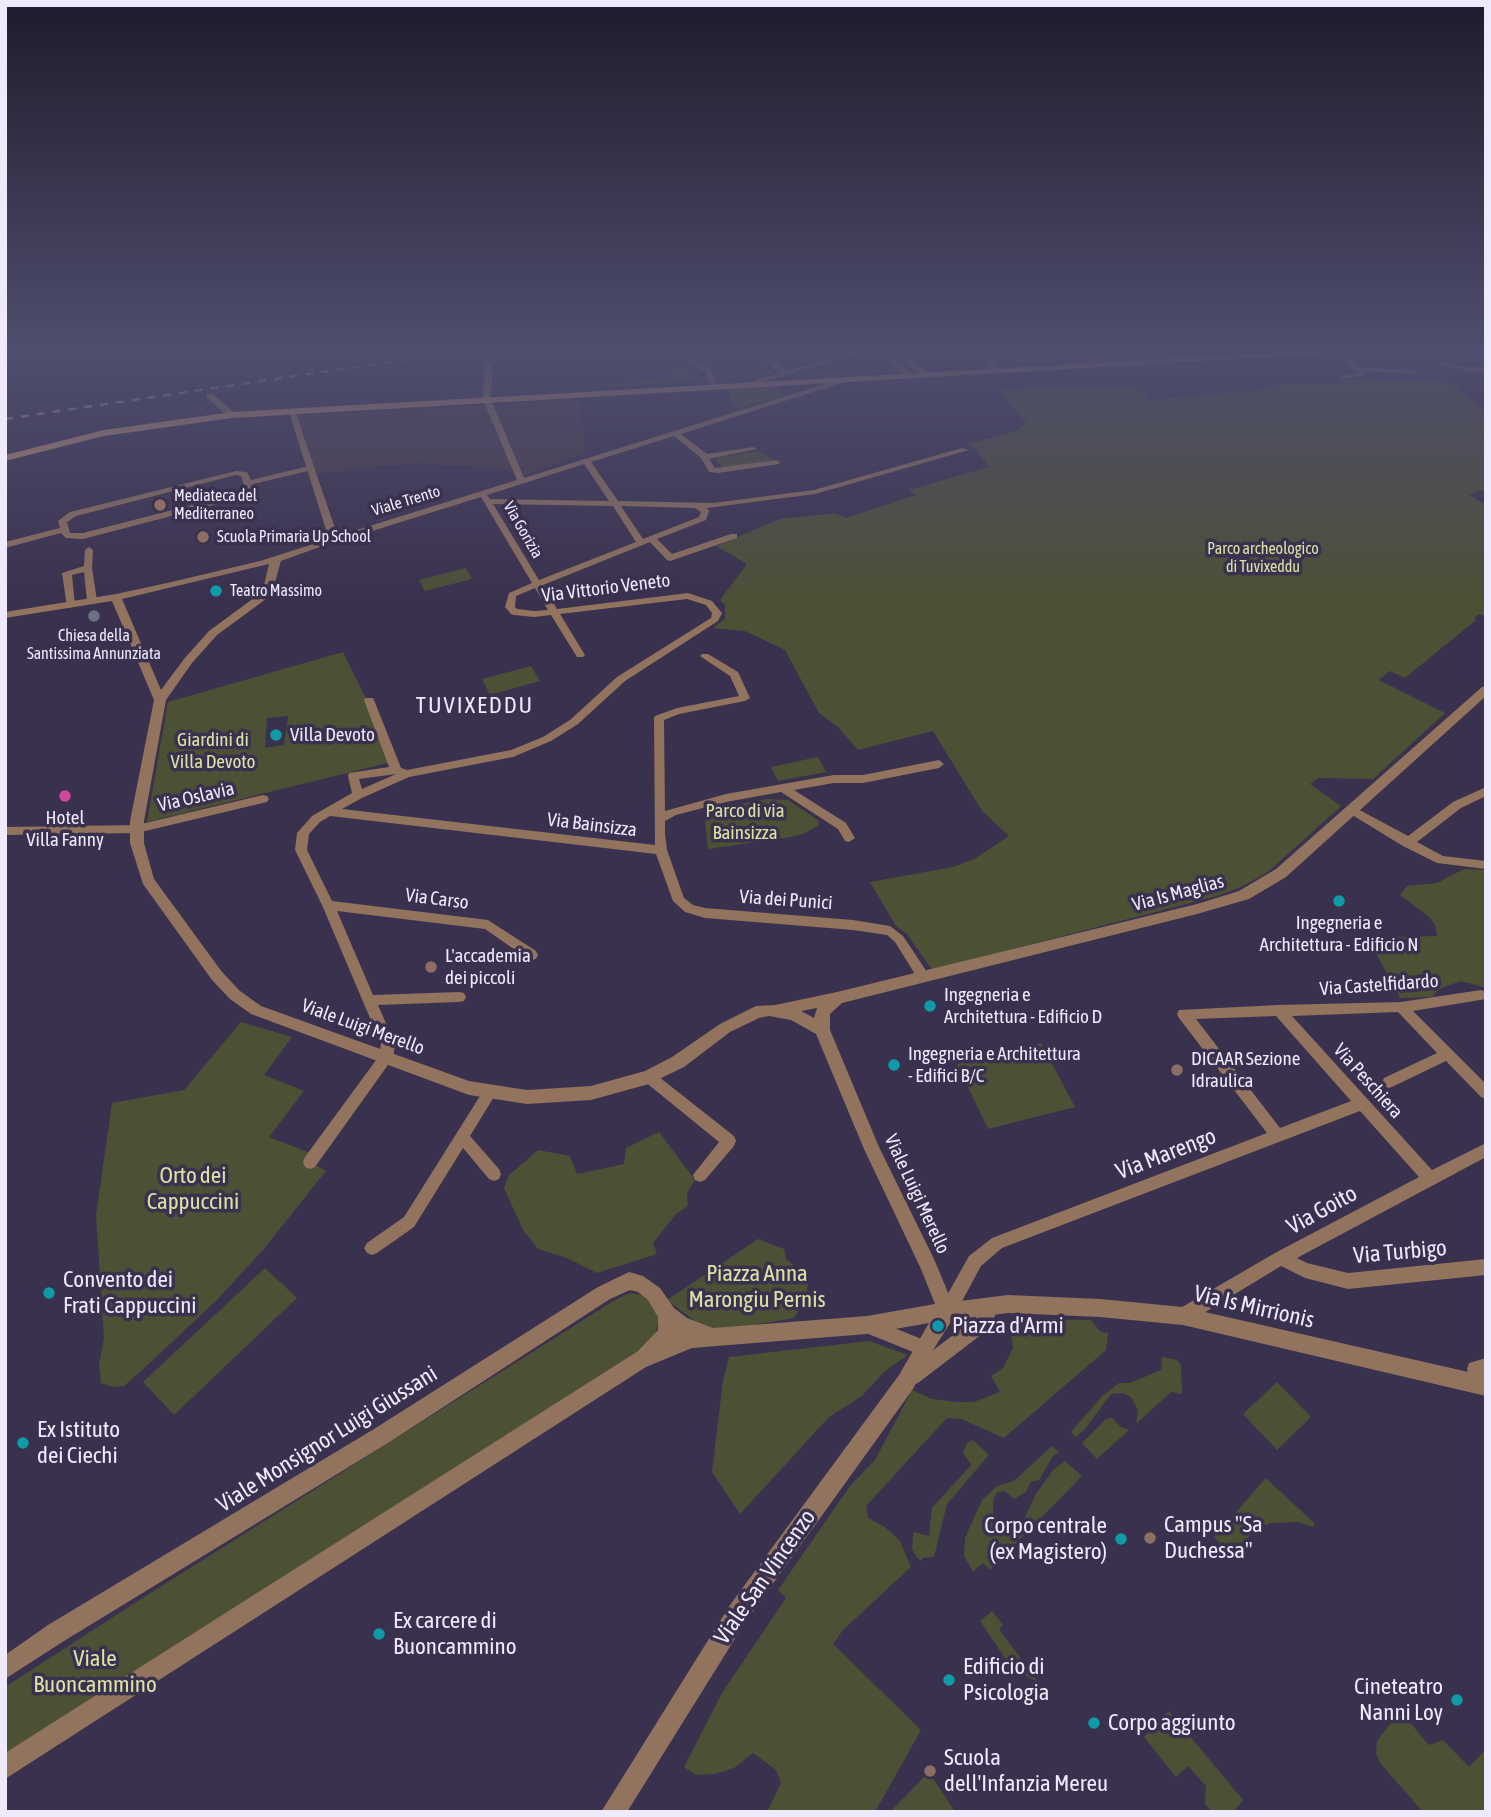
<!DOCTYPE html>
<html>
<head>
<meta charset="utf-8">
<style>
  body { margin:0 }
  #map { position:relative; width:1491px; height:1817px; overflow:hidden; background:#3a314e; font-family:"Asap Condensed",sans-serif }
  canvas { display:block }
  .frame { position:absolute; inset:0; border:7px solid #eee9fb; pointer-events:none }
</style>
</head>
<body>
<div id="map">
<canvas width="1491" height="1817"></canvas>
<div class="frame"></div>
</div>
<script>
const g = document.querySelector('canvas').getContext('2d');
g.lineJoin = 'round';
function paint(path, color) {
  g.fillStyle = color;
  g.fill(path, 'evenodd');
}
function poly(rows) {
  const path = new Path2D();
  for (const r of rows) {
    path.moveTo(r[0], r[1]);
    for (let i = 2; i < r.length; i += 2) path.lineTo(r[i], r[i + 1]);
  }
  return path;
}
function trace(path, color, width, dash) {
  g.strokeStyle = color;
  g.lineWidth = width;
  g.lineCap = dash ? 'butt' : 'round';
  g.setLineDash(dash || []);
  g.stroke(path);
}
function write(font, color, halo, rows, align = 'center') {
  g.font = font + ' "Asap Condensed",sans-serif';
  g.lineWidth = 7;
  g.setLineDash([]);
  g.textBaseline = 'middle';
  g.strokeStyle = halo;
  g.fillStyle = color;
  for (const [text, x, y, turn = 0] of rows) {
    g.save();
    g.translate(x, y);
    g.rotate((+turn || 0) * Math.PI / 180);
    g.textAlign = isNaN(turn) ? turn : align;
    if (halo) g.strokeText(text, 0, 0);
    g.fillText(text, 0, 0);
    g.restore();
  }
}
paint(poly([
  [685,351,760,351,782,369,763,376,715,381,694,353],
  [580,400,585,453,524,476,505,470,418,463,317,474,291,416]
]), '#473a48');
paint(poly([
  [670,365,680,365,698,374,699,381,608,387,607,384,672,380],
  [1343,379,1450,382,1486,412,1486,489,1469,495,1486,505,1486,617,1479,614,1474,618,1476,620,1405,678,1390,671,1379,680,1445,713,1373,779,1318,778,1310,784,1341,806,1268,872,1241,887,1217,896,932,970,907,934,896,926,870,882,953,867,974,859,1009,836,982,811,933,731,858,750,839,728,819,713,785,650,745,631,713,628,725,619,725,605,720,600,747,564,716,546,780,519,835,513,846,518,916,495,909,490,989,467,977,451,968,444,1020,430,1026,422,1008,402,1001,390,1124,385,1142,391,1149,400,1260,390,1278,384,1344,384],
  [776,385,784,396,739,408,732,404,729,386],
  [759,451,774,460,723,468,717,462,717,458],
  [466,568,472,579,425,591,419,580],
  [343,652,367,701,388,763,147,822,168,702],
  [288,716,284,745,265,748,267,718],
  [531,666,540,681,490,695,482,679],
  [818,757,826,772,778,781,771,767],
  [767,799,788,800,818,820,819,825,803,834,791,837,708,849,704,810],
  [1464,869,1486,870,1486,988,1461,981,1439,989,1432,997,1400,998,1371,944,1399,944,1396,937,1437,936,1435,925,1428,916,1400,895,1407,886,1437,883],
  [241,1022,292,1037,264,1075,304,1091,269,1137,308,1152,310,1162,326,1171,263,1250,216,1301,140,1372,124,1386,113,1387,101,1383,99,1365,104,1338,96,1215,112,1103,184,1090],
  [1041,1043,1075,1107,988,1129,957,1064],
  [659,1132,695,1180,687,1193,688,1206,677,1213,653,1243,657,1254,597,1273,567,1258,538,1249,523,1230,504,1188,509,1175,538,1150,570,1156,577,1174,624,1164,626,1148],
  [758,1239,784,1249,786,1259,805,1275,808,1283,806,1298,794,1318,724,1330,709,1328,699,1324,667,1300],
  [265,1268,297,1298,174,1415,143,1382],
  [630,1293,649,1296,659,1319,655,1336,647,1345,5,1756,5,1687,141,1599,615,1300],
  [1009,1319,1091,1320,1101,1332,1108,1333,1106,1350,1004,1438,961,1419,947,1418,866,1506,868,1518,885,1527,900,1541,911,1567,843,1630,833,1644,921,1730,875,1812,767,1812,781,1783,776,1770,753,1753,734,1768,715,1774,696,1775,684,1767,722,1693,786,1598,778,1590,850,1486,875,1460,912,1390,932,1399,957,1402,974,1402,1000,1392,991,1376,1003,1368,1013,1348],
  [869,1341,908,1355,885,1371,862,1396,829,1417,740,1514,712,1472,723,1381,729,1357],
  [1162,1357,1177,1360,1181,1365,1182,1394,1171,1392,1136,1424,1138,1410,1131,1397,1123,1393,1111,1394,1085,1429,1076,1437,1071,1432,1102,1396,1119,1383,1130,1383,1161,1370],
  [1277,1382,1311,1417,1277,1450,1243,1414],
  [1112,1418,1121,1427,1129,1430,1097,1459,1082,1443,1106,1419],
  [973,1440,989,1455,947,1504,934,1557,922,1558,922,1561,917,1558,912,1549,913,1535,914,1532,929,1536,932,1508,971,1465,963,1452,967,1443],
  [1052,1446,1059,1452,1053,1456,1039,1480,1031,1482,1026,1492,1014,1499,1005,1491,996,1493,993,1501,993,1520,999,1528,1005,1532,1018,1532,1036,1494,1053,1470,1065,1461,1082,1476,990,1570,983,1563,973,1572,964,1556,965,1538,982,1500,997,1486,1014,1481],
  [1266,1478,1315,1524,1313,1527,1298,1522,1270,1523,1258,1529,1229,1554,1214,1537],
  [992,1611,1003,1625,999,1629,1037,1681,1016,1672,1009,1664,980,1621],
  [1169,1711,1243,1800,1233,1812,1212,1812,1205,1804,1206,1786,1188,1766,1176,1777,1144,1737],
  [1400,1711,1429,1745,1443,1740,1469,1767,1486,1749,1486,1812,1423,1812,1380,1763,1376,1753,1377,1741],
  [929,1772,955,1812,890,1812]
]), '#4c5035');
paint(poly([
  [667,351,675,351,686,357,714,351,725,351,692,360,712,370,717,387,711,387,706,373,667,351],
  [756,351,763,351,786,370,786,374,780,374,756,351],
  [828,351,835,351,842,357,837,358,828,351],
  [880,351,887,351,913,374,913,378,907,378,880,351],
  [895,351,902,351,928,373,928,377,922,377,895,351],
  [981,351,987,351,1000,370,999,372,993,372,981,351],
  [1075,351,1082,351,1100,365,1094,366,1075,351],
  [1153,351,1160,351,1174,361,1168,362,1153,351],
  [1231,351,1238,351,1245,357,1240,358,1231,351],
  [1336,351,1343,351,1361,367,1413,370,1417,372,1413,374,1364,371,1364,376,1340,379,1340,375,1357,373,1336,351],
  [1439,360,1462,367,1486,367,1486,371,1462,371,1437,363,1437,361,1439,360],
  [488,364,492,366,491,400,524,478,844,378,851,380,681,434,707,454,753,447,757,449,709,459,715,468,776,460,780,462,779,464,718,473,709,472,701,458,674,436,591,462,618,501,713,503,814,490,962,448,969,450,815,494,707,508,709,511,706,520,657,539,672,554,731,534,737,534,737,538,670,561,667,560,650,542,543,585,557,609,688,593,712,601,722,613,718,621,625,681,578,724,551,741,513,757,409,777,362,798,342,809,655,845,654,718,655,716,677,708,739,696,730,676,700,656,702,654,708,654,738,672,750,698,745,701,679,714,664,720,665,811,726,794,834,775,863,775,939,760,944,764,939,768,863,783,834,783,794,790,846,823,855,838,849,842,845,841,838,829,781,792,726,802,676,815,665,821,665,834,667,850,684,898,693,905,705,908,853,920,890,926,903,936,929,975,928,979,923,980,918,979,895,942,887,935,853,930,705,918,685,912,673,901,656,854,330,816,320,822,309,834,307,850,332,901,488,920,536,951,538,955,536,959,532,960,528,959,485,929,337,911,373,995,459,992,464,993,466,997,464,1001,459,1002,378,1005,395,1044,393,1058,315,1167,310,1169,305,1167,303,1162,305,1157,379,1056,381,1044,322,905,295,850,297,833,312,816,352,793,348,776,349,773,389,767,364,700,365,698,373,698,374,700,401,768,407,770,511,750,543,737,570,720,617,677,711,618,712,613,706,605,687,599,560,614,585,655,583,657,577,657,551,615,534,617,514,615,511,614,505,607,509,593,532,583,481,497,337,542,331,542,331,538,517,480,483,400,484,366,488,364],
  [584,464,609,501,490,499,487,495,584,464],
  [493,504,613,506,636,542,539,580,493,504],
  [621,506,695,508,701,512,699,517,643,539,621,506],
  [535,588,548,610,534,611,517,609,515,607,516,596,535,588],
  [396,774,362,789,359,779,396,774],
  [207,394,213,394,235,413,235,417,229,417,207,398,207,394],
  [309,466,313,468,312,470,253,484,255,490,252,495,83,539,66,538,61,533,5,548,5,542,60,528,58,521,70,512,236,471,247,472,251,480,309,466],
  [236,475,241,476,246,491,83,533,70,533,67,522,76,516,236,475],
  [89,547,93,550,92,568,97,601,92,604,87,601,84,572,72,575,75,605,70,608,67,607,62,573,84,566,85,550,89,547],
  [1486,787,1486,796,1461,808,1417,842,1443,856,1486,861,1486,869,1437,863,1403,846,1344,810,1350,806,1354,807,1408,836,1453,802,1486,787],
  [263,795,267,796,269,799,267,802,137,833,5,835,5,827,137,825,263,795],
  [1481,990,1486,992,1486,999,1413,1011,1486,1084,1486,1099,1481,1097,1446,1061,1394,1086,1389,1088,1384,1086,1382,1082,1384,1078,1437,1053,1398,1012,1292,1016,1432,1170,1486,1143,1486,1157,1297,1258,1307,1263,1348,1273,1486,1259,1486,1275,1348,1289,1305,1278,1281,1266,1189,1322,1183,1324,1177,1322,1175,1316,1177,1310,1275,1253,1419,1177,1360,1111,1002,1248,981,1266,953,1318,947,1320,941,1318,939,1312,941,1306,969,1256,992,1238,1267,1133,1179,1018,1177,1014,1179,1010,1278,1005,1401,1002,1481,990],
  [1276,1016,1351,1101,1280,1128,1196,1019,1276,1016],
  [649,1071,654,1073,734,1136,736,1141,734,1146,705,1180,700,1182,695,1180,693,1175,719,1142,644,1081,642,1077,644,1073,649,1071],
  [490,1086,495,1088,497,1092,470,1136,499,1169,501,1174,499,1179,494,1181,489,1179,463,1148,414,1227,377,1253,372,1255,367,1253,364,1248,367,1243,404,1217,485,1088,490,1086],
  [991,1298,997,1300,999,1306,990,1328,918,1383,912,1385,906,1383,904,1377,906,1371,978,1316,985,1300,991,1298],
  [867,1317,929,1342,931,1348,929,1354,923,1356,861,1331,859,1325,861,1319,867,1317],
  [1486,1358,1486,1386,1484,1390,1478,1392,1472,1390,1467,1369,1469,1363,1486,1358]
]), '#91735e');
paint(poly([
  [855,351,867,351,753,385,746,383,855,351],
  [288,409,295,411,339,540,281,561,273,589,266,599,217,635,192,663,166,700,144,821,144,843,154,879,222,972,240,991,261,1006,469,1081,527,1090,591,1086,645,1071,672,1057,720,1024,756,1006,775,1005,837,992,1197,904,1239,891,1276,869,1482,687,1486,686,1486,696,1286,877,1249,899,1197,914,842,1003,830,1014,830,1030,879,1147,934,1259,952,1302,1008,1295,1100,1299,1183,1307,1486,1376,1486,1396,1183,1325,1100,1317,1008,1313,952,1320,930,1355,913,1389,746,1621,627,1812,601,1812,730,1605,899,1375,929,1323,867,1334,692,1348,646,1367,5,1779,5,1753,638,1351,658,1330,658,1317,648,1300,638,1292,630,1290,610,1299,388,1443,64,1641,5,1679,5,1655,48,1625,374,1429,598,1287,629,1272,643,1276,660,1288,674,1308,687,1318,713,1328,867,1316,935,1304,921,1269,864,1149,816,1034,791,1020,769,1016,759,1018,730,1032,684,1067,649,1084,591,1100,527,1104,469,1095,251,1014,230,999,212,980,143,884,130,843,130,821,154,700,112,601,5,618,5,612,116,594,167,583,260,561,329,539,288,409],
  [269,564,263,589,258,595,209,631,184,659,161,690,122,599,269,564],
  [817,1008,814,1018,801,1011,817,1008]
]), '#91735e');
paint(poly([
  [1306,351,1346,351,1342,353,232,418,104,436,5,461,5,455,104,430,232,412,1306,351]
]), '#c39472');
trace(poly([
  [5,419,464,351]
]), '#a59eb4', 2.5, [8, 8]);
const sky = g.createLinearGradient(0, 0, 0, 605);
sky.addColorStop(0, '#201b2b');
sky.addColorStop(0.58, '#4f4e6e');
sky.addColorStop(1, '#4f4e6e00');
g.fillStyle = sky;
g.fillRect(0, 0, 1491, 605);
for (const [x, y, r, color] of [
  [160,505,7,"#8d6e63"],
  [203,537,7,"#8d6e63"],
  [216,591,7,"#0f9aa8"],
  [94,616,7,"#6b7280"],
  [276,735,7,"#0f9aa8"],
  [65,796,7,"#d1479c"],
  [1339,901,7,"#0f9aa8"],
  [431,967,7,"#8d6e63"],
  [930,1006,7,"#0f9aa8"],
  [894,1065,7,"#0f9aa8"],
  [1177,1070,7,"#8d6e63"],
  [49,1293,7,"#0f9aa8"],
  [938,1326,7,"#0f9aa8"],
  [23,1443,7,"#0f9aa8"],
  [1150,1538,7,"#8d6e63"],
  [1121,1539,7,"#0f9aa8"],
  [379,1634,7,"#0f9aa8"],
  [949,1680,7,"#0f9aa8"],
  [1457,1700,7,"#0f9aa8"],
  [1094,1723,7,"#0f9aa8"],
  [930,1771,7,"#8d6e63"]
]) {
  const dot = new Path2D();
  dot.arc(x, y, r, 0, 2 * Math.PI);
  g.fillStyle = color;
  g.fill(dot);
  trace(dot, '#3a314e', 2.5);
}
write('16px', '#eee9fb', '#3a314e', [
  ["Mediateca del",174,496],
  ["Mediterraneo",174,514],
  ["Scuola Primaria Up School",217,537],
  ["Teatro Massimo",230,591],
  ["Chiesa della",94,636,"center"],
  ["Santissima Annunziata",94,654,"center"]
], 'left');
write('16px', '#eee9fb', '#3a314e', [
  ["Viale Trento",406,501,-17],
  ["Via Gorizia",523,530,60]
]);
write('16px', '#dae3a7', '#3a314e', [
  ["Parco archeologico",1263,549],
  ["di Tuvixeddu",1263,567]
]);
write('19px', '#eee9fb', '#3a314e', [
  ["Via Vittorio Veneto",606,588,-7],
  ["Via Oslavia",196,797,-13],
  ["Via Bainsizza",592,825,7],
  ["Via Is Maglias",1178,893,-15],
  ["Via Carso",437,899,7],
  ["Via dei Punici",786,900,4],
  ["Via Castelfidardo",1379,985,-4],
  ["Viale Luigi Merello",363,1027,20],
  ["Via Peschiera",1368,1081,48],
  ["Viale Luigi Merello",917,1194,65]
]);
write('19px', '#eee9fb', '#3a314e', [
  ["Villa Devoto",290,735],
  ["Hotel",65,818,"center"],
  ["Villa Fanny",65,840,"center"],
  ["Ingegneria e",1339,923,"center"],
  ["Architettura - Edificio N",1339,945,"center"],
  ["L'accademia",445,956],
  ["dei piccoli",445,978],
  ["Ingegneria e",944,995],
  ["Architettura - Edificio D",944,1017],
  ["Ingegneria e Architettura",908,1054],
  ["- Edifici B/C",908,1076],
  ["DICAAR Sezione",1191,1059],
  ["Idraulica",1191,1081]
], 'left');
write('19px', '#dae3a7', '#3a314e', [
  ["Giardini di",213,740],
  ["Villa Devoto",213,762],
  ["Parco di via",745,811],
  ["Bainsizza",745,833]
]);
g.letterSpacing = '2px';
write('23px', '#eee9fb', '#3a314e', [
  ["TUVIXEDDU",475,706]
]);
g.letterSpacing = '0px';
write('23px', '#eee9fb', '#3a314e', [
  ["Via Marengo",1166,1154,-21],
  ["Via Goito",1322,1210,-29],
  ["Via Turbigo",1400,1252,-5],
  ["Via Is Mirrionis",1254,1307,13],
  ["Viale Monsignor Luigi Giussani",327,1439,-32],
  ["Viale San Vincenzo",765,1577,-55]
]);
write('23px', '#dae3a7', '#3a314e', [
  ["Orto dei",193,1176],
  ["Cappuccini",193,1202],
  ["Piazza Anna",757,1274],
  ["Marongiu Pernis",757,1300],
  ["Viale",95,1659],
  ["Buoncammino",95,1685]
]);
write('23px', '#eee9fb', '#3a314e', [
  ["Convento dei",63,1280],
  ["Frati Cappuccini",63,1306],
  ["Piazza d'Armi",952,1326],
  ["Ex Istituto",37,1430],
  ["dei Ciechi",37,1456],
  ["Campus \"Sa",1164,1525],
  ["Duchessa\"",1164,1551],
  ["Corpo centrale",1107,1526,"right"],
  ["(ex Magistero)",1107,1552,"right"],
  ["Ex carcere di",393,1621],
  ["Buoncammino",393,1647],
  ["Edificio di",963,1667],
  ["Psicologia",963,1693],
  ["Cineteatro",1443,1687,"right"],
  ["Nanni Loy",1443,1713,"right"],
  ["Corpo aggiunto",1108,1723],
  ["Scuola",944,1758],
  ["dell'Infanzia Mereu",944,1784]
], 'left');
</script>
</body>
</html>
